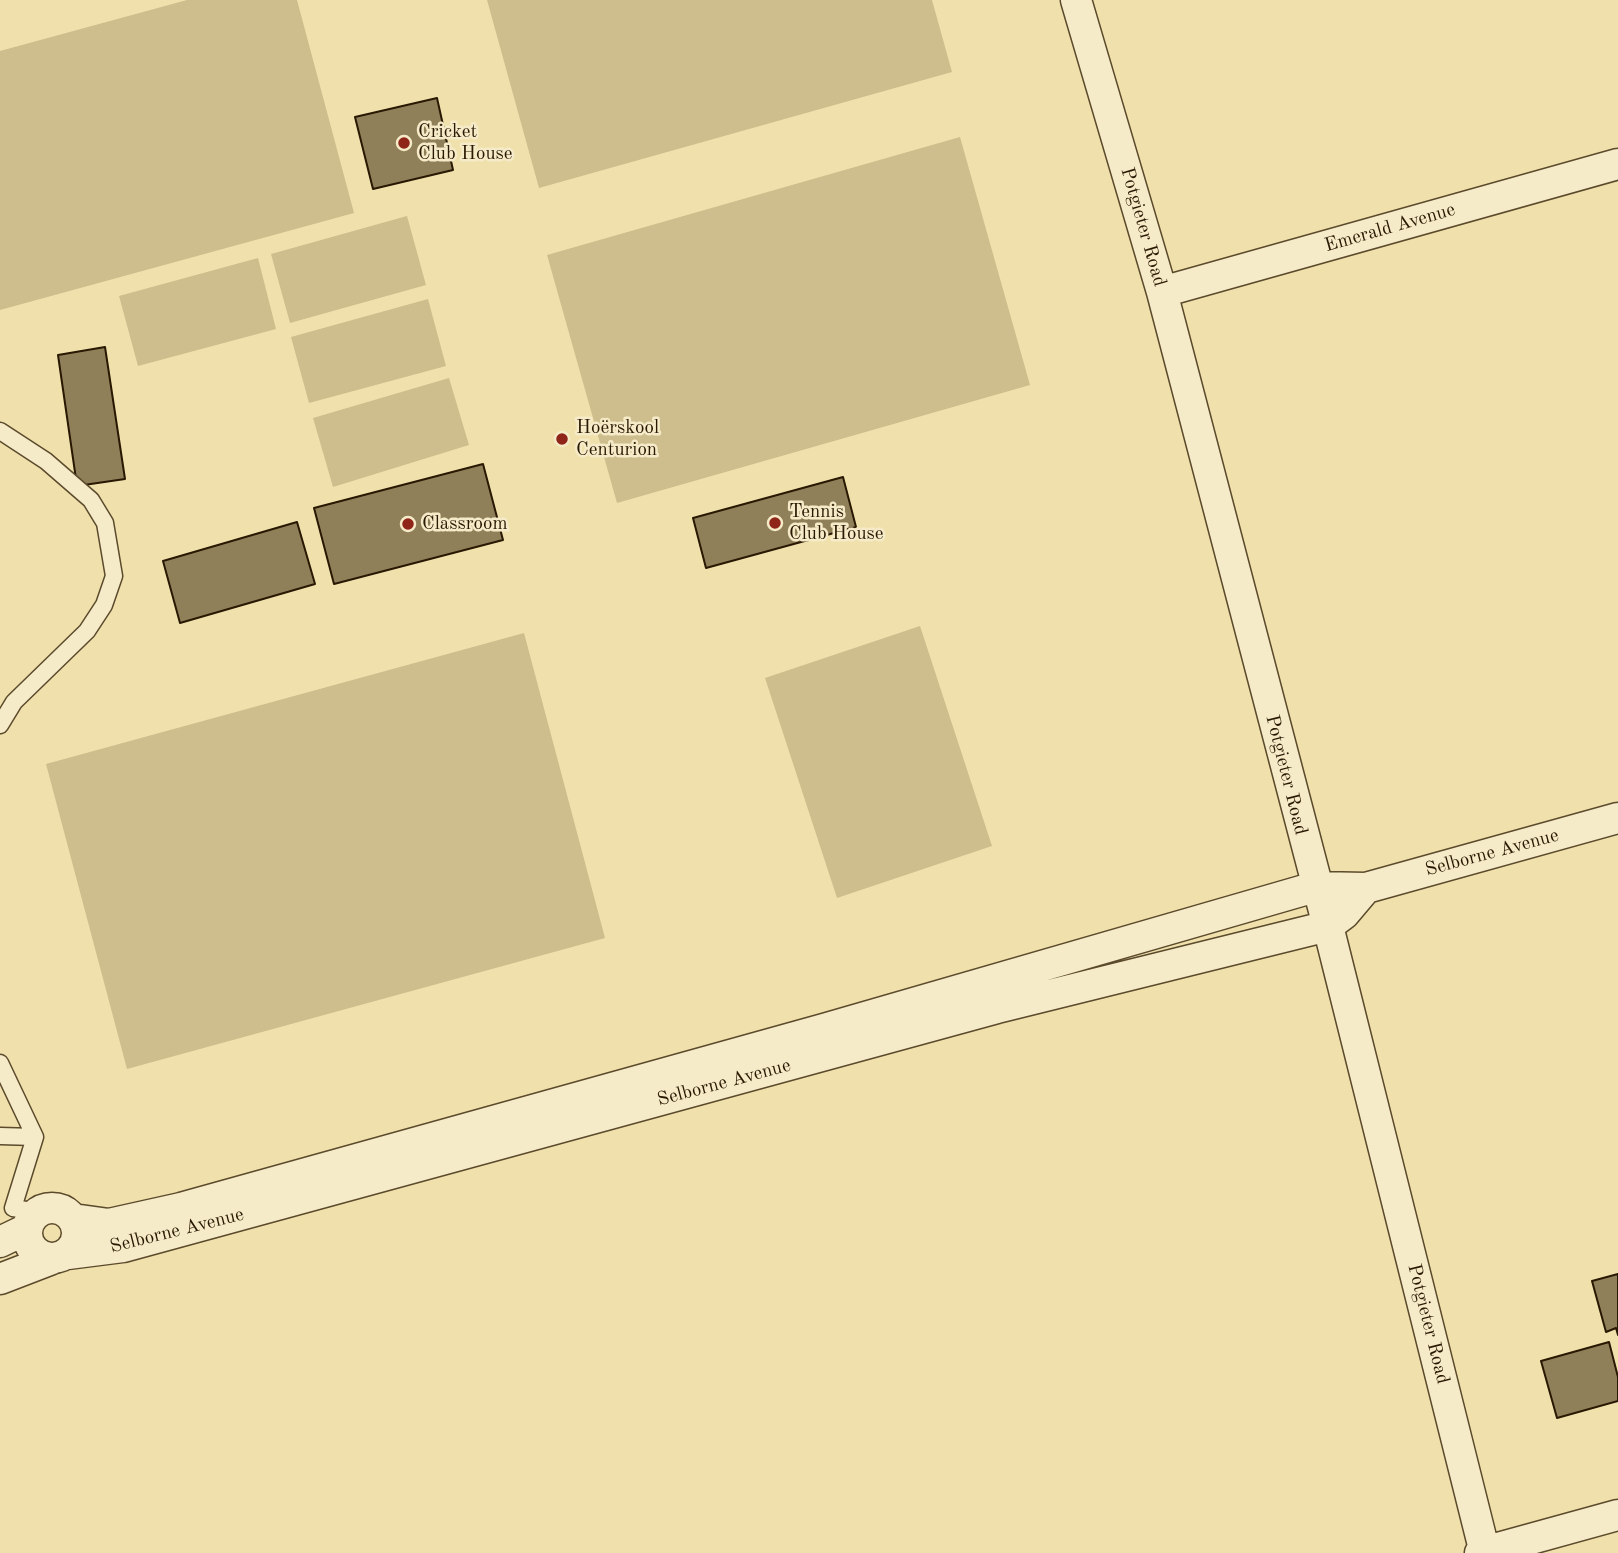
<!DOCTYPE html>
<html>
<head>
<meta charset="utf-8">
<style>
  body { margin:0 }
  canvas { display:block; background:#f0e0ab }
</style>
</head>
<body>
<canvas width="1618" height="1553"></canvas>
<script>
const g = document.querySelector('canvas').getContext('2d');
g.lineJoin = 'round';
function paint(path, color) {
  g.fillStyle = color;
  g.fill(path, 'evenodd');
}
function poly(rows) {
  const path = new Path2D();
  for (const r of rows) {
    if (r.length === 3) {
      path.moveTo(r[0] + r[2], r[1]);
      path.arc(r[0], r[1], r[2], 0, 2 * Math.PI);
      continue;
    }
    path.moveTo(r[0], r[1]);
    for (let i = 2; i < r.length; i += 2) path.lineTo(r[i], r[i + 1]);
  }
  return path;
}
function trace(path, color, width, dash) {
  g.strokeStyle = color;
  g.lineWidth = width;
  g.lineCap = dash ? 'butt' : 'round';
  g.setLineDash(dash || []);
  g.stroke(path);
}
function write(font, color, halo, rows, align = 'center') {
  g.font = font + ' "Old Standard TT",serif';
  g.lineWidth = 5;
  g.setLineDash([]);
  g.textBaseline = 'middle';
  g.strokeStyle = halo;
  g.fillStyle = color;
  for (const [text, x, y, turn = 0] of rows) {
    g.save();
    g.translate(x, y);
    g.rotate((+turn || 0) * Math.PI / 180);
    g.textAlign = isNaN(turn) ? turn : align;
    if (halo) g.strokeText(text, 0, 0);
    g.fillText(text, 0, 0);
    g.restore();
  }
}
paint(poly([
  [187,0,297,0,354,213,0,310,0,51],
  [487,0,932,0,952,72,539,188],
  [960,137,1030,385,617,503,547,255],
  [407,216,426,285,290,323,271,254],
  [258,258,276,329,138,366,119,296],
  [428,299,446,366,309,403,291,337],
  [449,378,469,445,333,487,313,418],
  [920,626,992,846,837,898,765,678],
  [524,633,605,938,127,1069,46,764]
]), '#cebe8e');
const building = poly([
  [437,98,453,170,373,189,355,117,437,98],
  [105,347,125,479,77,486,58,355,105,347],
  [483,464,503,540,334,584,314,508,483,464],
  [843,477,856,527,706,568,693,518,843,477],
  [297,522,315,584,180,623,163,561,297,522],
  [1618,1274,1618,1335,1616,1328,1606,1332,1592,1281,1618,1274],
  [1609,1342,1618,1377,1618,1401,1557,1418,1541,1361,1609,1342]
]);
paint(building, '#90805a');
trace(building, '#291802', 2);
const service = poly([
  [0,431,46,461,91,500,105,523,114,576,104,605,87,631,14,702,0,725],
  [0,1063,35,1137,13,1208,39,1212],
  [0,1136,35,1137]
]);
const minor = poly([
  [1076,0,1162,292,1328,926,1485,1553],
  [1162,292,1618,164],
  [52,1233,25],
  [73,1219,109,1224,181,1208,824,1029,1315,887,1366,888,1618,818],
  [0,1242,27,1229],
  [68,1254,123,1247,997,1008,1328,926,1344,914,1366,888],
  [0,1279,52,1259],
  [1480,1553,1618,1515]
]);
trace(service, '#5b4a2c', 19);
trace(minor, '#5b4a2c', 33);
trace(service, '#f5ebc8', 16);
trace(minor, '#f5ebc8', 30);
for (const [x, y, r, color] of [
  [404,143,7,"#8f2418"],
  [562,439,7,"#8f2418"],
  [775,523,7,"#8f2418"],
  [408,524,7,"#8f2418"]
]) {
  const dot = new Path2D();
  dot.arc(x, y, r, 0, 2 * Math.PI);
  g.fillStyle = color;
  g.fill(dot);
  trace(dot, '#f5ebc8', 2.5);
}
write('19px', '#291802', '#f5ebc8', [
  ["Cricket",418,132],
  ["Club House",418,154],
  ["Hoërskool",576,428],
  ["Centurion",576,450],
  ["Tennis",789,512],
  ["Club House",789,534],
  ["Classroom",422,524]
], 'left');
write('19px', '#291802', '#f5ebc8', [
  ["Potgieter Road",1143,227,74],
  ["Emerald Avenue",1390,228,-16],
  ["Potgieter Road",1286,775,76],
  ["Selborne Avenue",1492,853,-15],
  ["Selborne Avenue",724,1083,-15],
  ["Selborne Avenue",177,1231,-14],
  ["Potgieter Road",1428,1324,76]
]);
</script>
</body>
</html>
